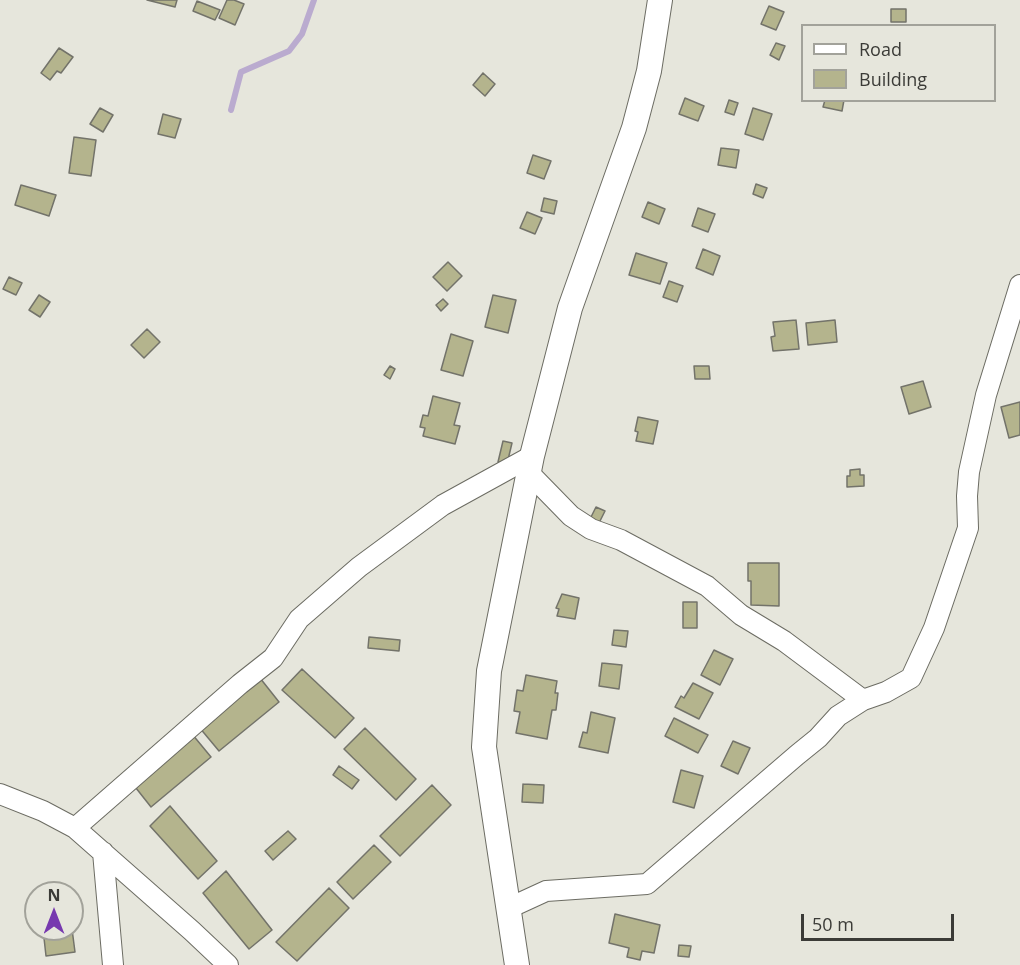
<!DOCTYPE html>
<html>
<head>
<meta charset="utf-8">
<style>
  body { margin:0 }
  #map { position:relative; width:1020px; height:965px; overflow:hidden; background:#e6e6dc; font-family:"Open Sans",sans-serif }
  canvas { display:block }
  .legend { position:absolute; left:801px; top:24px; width:195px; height:78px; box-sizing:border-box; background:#e6e6dc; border:2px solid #a2a29a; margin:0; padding:8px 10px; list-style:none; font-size:18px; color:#3b3b37 }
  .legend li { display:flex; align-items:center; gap:12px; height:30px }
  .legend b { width:30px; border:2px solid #a2a29a }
  .north { position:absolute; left:24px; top:881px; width:60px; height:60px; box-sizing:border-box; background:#e6e6dc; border:2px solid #a2a29a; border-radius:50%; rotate:0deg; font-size:16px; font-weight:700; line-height:24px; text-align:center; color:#3b3b37 }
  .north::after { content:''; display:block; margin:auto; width:21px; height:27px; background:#7739af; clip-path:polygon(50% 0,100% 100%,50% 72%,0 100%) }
  .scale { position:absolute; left:801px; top:914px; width:153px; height:27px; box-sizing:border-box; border:3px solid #3b3b37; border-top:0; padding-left:8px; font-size:18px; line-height:21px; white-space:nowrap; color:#3b3b37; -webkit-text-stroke:4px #e6e6dc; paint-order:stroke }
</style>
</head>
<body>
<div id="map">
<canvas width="1020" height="965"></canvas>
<ul class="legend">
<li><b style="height:8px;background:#fff"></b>Road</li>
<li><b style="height:16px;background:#b4b48d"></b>Building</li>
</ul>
<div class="north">N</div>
<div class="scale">50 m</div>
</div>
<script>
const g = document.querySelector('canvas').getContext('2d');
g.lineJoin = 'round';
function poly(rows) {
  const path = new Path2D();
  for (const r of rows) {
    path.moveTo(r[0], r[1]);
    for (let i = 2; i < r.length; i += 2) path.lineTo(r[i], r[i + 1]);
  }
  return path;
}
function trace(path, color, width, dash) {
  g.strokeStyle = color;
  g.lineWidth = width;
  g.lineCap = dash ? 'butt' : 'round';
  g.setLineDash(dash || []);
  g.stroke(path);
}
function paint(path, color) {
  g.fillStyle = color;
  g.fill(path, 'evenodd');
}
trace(poly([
  [231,110,241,72,289,51,302,34,314,0]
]), '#baabcf', 6);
const building = poly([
  [147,0,177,0,175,7,147,0],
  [227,0,234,0,244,4,235,25,219,18,227,0],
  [197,1,220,10,215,20,193,11,197,1],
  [769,6,784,12,776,30,761,24,769,6],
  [891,9,906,9,906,22,891,22,891,9],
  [776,43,785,46,779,60,770,55,776,43],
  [59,48,73,57,61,73,57,71,50,80,41,73,59,48],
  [483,73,495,84,485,96,473,85,483,73],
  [685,98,704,106,698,121,679,114,685,98],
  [729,100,738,103,734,115,725,112,729,100],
  [825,100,844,100,842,111,823,107,825,100],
  [100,108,113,115,103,132,90,124,100,108],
  [753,108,772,114,763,140,745,134,753,108],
  [163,114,181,119,175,138,158,134,163,114],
  [74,137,96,140,91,176,69,173,74,137],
  [721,148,739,150,736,168,718,165,721,148],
  [533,155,551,161,544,179,527,173,533,155],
  [756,184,767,188,763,198,753,194,756,184],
  [21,185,56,195,49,216,15,205,21,185],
  [544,198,557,201,554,214,541,211,544,198],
  [648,202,665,209,659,224,642,217,648,202],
  [698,208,715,214,708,232,692,226,698,208],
  [527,212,542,218,535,234,520,228,527,212],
  [703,249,720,256,713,275,696,268,703,249],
  [636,253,667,263,660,284,629,275,636,253],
  [448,262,462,276,447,291,433,277,448,262],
  [9,277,22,283,16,295,3,289,9,277],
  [669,281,683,286,677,302,663,297,669,281],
  [39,295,50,302,40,317,29,310,39,295],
  [493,295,516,300,508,333,485,327,493,295],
  [443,299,448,304,441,311,436,305,443,299],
  [796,320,799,349,773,351,771,337,775,336,773,322,796,320],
  [835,320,837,342,808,345,806,323,835,320],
  [147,329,160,342,144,358,131,345,147,329],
  [451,334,473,341,463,376,441,370,451,334],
  [390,366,395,369,390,379,384,375,390,366],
  [694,366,709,366,710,379,695,379,694,366],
  [923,381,931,407,909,414,901,387,923,381],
  [433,396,460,403,454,425,460,426,455,444,423,436,425,428,420,427,423,415,428,416,433,396],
  [1020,402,1020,435,1009,438,1001,407,1020,402],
  [638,417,658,421,653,444,636,441,638,432,635,431,638,417],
  [503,441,512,443,507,464,498,462,503,441],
  [860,469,860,475,864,475,864,486,847,487,847,476,850,476,850,470,860,469],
  [596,507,605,511,597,527,588,523,596,507],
  [748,563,779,563,779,606,751,605,751,581,748,581,748,563],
  [562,594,579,598,575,619,557,616,559,609,556,608,562,594],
  [683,602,697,602,697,628,683,628,683,602],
  [614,630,628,631,626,647,612,645,614,630],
  [369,637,400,640,399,651,368,648,369,637],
  [714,650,733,659,720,685,701,675,714,650],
  [602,663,622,665,619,689,599,686,602,663],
  [302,669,354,718,335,738,282,690,302,669],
  [526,675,557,681,555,693,558,693,556,710,552,710,547,739,516,733,520,712,514,711,517,690,523,691,526,675],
  [260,678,279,702,219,751,199,727,260,678],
  [693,683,713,693,699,719,675,707,681,696,684,698,693,683],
  [591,712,615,718,608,753,579,747,583,732,587,733,591,712],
  [674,718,708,735,698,753,665,736,674,718],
  [365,728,416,779,396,800,344,749,365,728],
  [192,734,211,757,151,807,132,783,192,734],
  [733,741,750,748,738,774,721,766,733,741],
  [339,766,359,780,352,789,333,775,339,766],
  [681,770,703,776,694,808,673,802,681,770],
  [523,784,544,785,543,803,522,802,523,784],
  [432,785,451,805,400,856,380,836,432,785],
  [170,806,217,861,198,879,150,826,170,806],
  [288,831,296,839,273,860,265,851,288,831],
  [374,845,391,862,353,899,337,882,374,845],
  [226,871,272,930,249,949,203,893,226,871],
  [329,888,349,908,297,961,276,942,329,888],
  [615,914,660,925,654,953,642,951,640,960,627,957,629,948,609,943,615,914],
  [43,929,72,929,75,952,46,956,43,929],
  [679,945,691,946,689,957,678,956,679,945]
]);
paint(building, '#b4b48d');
trace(building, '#73736a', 1.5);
const minor = poly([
  [529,473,571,516,591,529,621,540,707,586,741,615,784,641,863,700],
  [0,794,43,811,75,828,192,931,228,965],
  [75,828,240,684,273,658,299,619,359,567,443,505,532,456],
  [103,852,113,965],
  [509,908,546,891,647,884,797,755,818,738,838,716,863,700,886,692,911,678,934,628,968,528,967,496,969,472,986,395,1020,285]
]);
const tertiary = poly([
  [517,965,484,747,489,671,532,456,570,308,634,128,649,71,660,0]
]);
trace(minor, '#6c6c63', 22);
trace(tertiary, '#6c6c63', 26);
trace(minor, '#fff', 20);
trace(tertiary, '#fff', 24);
</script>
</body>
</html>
